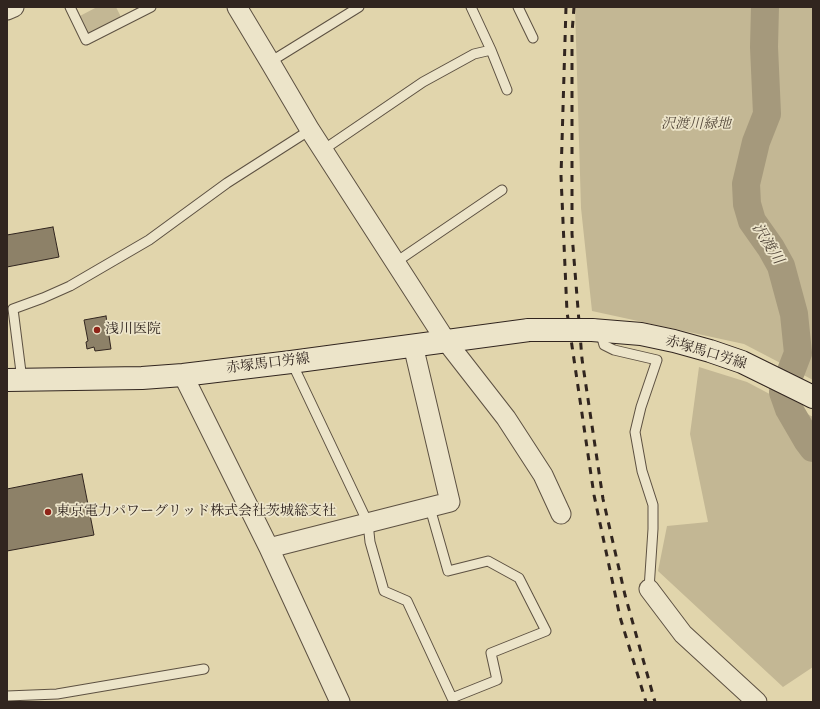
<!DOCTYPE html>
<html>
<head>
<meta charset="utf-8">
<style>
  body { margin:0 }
  #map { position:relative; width:820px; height:709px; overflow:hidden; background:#e1d5ac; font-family:"Libre Bodoni",serif }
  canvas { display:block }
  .frame { position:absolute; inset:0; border:8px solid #31251f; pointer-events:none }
</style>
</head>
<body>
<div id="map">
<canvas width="820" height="709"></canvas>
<div class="frame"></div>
</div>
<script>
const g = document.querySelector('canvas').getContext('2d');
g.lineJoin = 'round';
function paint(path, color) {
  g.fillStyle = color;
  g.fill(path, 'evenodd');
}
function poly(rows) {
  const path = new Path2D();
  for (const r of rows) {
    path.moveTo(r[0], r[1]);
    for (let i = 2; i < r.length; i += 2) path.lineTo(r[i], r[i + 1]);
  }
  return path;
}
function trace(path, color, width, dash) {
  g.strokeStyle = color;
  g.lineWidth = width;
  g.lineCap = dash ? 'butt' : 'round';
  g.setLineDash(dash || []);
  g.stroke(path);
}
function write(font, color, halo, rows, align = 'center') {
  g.font = font + ' "Libre Bodoni","Noto Serif JP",serif';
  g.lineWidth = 3.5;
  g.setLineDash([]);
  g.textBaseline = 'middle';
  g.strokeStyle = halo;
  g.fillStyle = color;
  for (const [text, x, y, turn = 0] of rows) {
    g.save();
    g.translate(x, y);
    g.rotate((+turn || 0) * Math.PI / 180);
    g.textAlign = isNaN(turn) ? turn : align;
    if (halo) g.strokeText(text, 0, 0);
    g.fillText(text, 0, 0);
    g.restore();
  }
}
paint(poly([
  [97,7,116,7,121,17,87,35,78,17],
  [575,7,813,7,813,380,744,344,592,311,581,208],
  [699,367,747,382,813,417,813,667,783,687,658,571,667,526,708,522,690,434]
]), '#c3b794');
trace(poly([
  [765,7,764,47,767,114,756,142,746,184,747,204,752,221,771,248,781,266,794,314,798,353,783,392,789,409,807,440,813,448]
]), '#a5997c', 28);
const building = poly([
  [53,227,59,257,7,267,7,235,53,227],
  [106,316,111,349,95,351,94,347,87,349,86,342,88,341,84,320,106,316],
  [82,474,94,535,7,551,7,489,82,474]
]);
paint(building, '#8d8168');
trace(building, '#31251f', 1);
const service = poly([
  [70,7,86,40,151,7],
  [471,7,491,50,507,90],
  [518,7,533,38],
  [270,62,359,7],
  [323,150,423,82,474,54,491,50],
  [396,262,502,190],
  [600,331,604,345,614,350,657,360,641,407,635,432,642,471,653,505,653,529,649,589],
  [292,363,368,523,370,542,384,591,407,601,452,698,497,680,491,653,546,631,519,578,488,561,448,571,430,508],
  [22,380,13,309,43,298,70,286,149,240,227,183,310,130],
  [7,696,57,694,204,669]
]);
const minor = poly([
  [237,7,270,62,310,130,446,341,506,418,543,475,561,514],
  [7,10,14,7],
  [183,375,269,548,340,702],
  [269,548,450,502,413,345],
  [649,589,683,634,757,702]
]);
const secondary = poly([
  [592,330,641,334,674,341,710,351,742,362,805,393,813,397],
  [7,380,142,378,183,375,291,362,529,330]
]);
trace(service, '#5d5142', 11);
trace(minor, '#5d5142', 21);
trace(secondary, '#31251f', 24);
trace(service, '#ece4c9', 9);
trace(minor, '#ece4c9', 19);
trace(secondary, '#ece4c9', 22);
trace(poly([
  [566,7,561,176,567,312,594,495,620,617,646,702],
  [574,7,572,33,572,234,582,359,603,499,625,595,655,702]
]), '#31251f', 3, [7, 7]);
const secondaryBridge = poly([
  [529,330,592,330]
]);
trace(secondaryBridge, '#31251f', 24, []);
trace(secondaryBridge, '#ece4c9', 22);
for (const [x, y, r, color] of [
  [97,330,4,"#8f2418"],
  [48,512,4,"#8f2418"]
]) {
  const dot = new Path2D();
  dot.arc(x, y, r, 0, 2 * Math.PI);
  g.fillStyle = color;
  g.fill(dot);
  trace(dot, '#ece4c9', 1.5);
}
write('italic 14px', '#564a3c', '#ece4c9', [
  ["沢渡川緑地",696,125]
]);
write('14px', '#31251f', '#ece4c9', [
  ["浅川医院",105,330],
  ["東京電力パワーグリッド株式会社茨城総支社",56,512]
], 'left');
write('14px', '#31251f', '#ece4c9', [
  ["赤塚馬口労線",706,353,17],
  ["赤塚馬口労線",268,364,-7]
]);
write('italic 15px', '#54483b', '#ece4c9', [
  ["沢渡川",767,244,58]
]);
</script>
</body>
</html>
